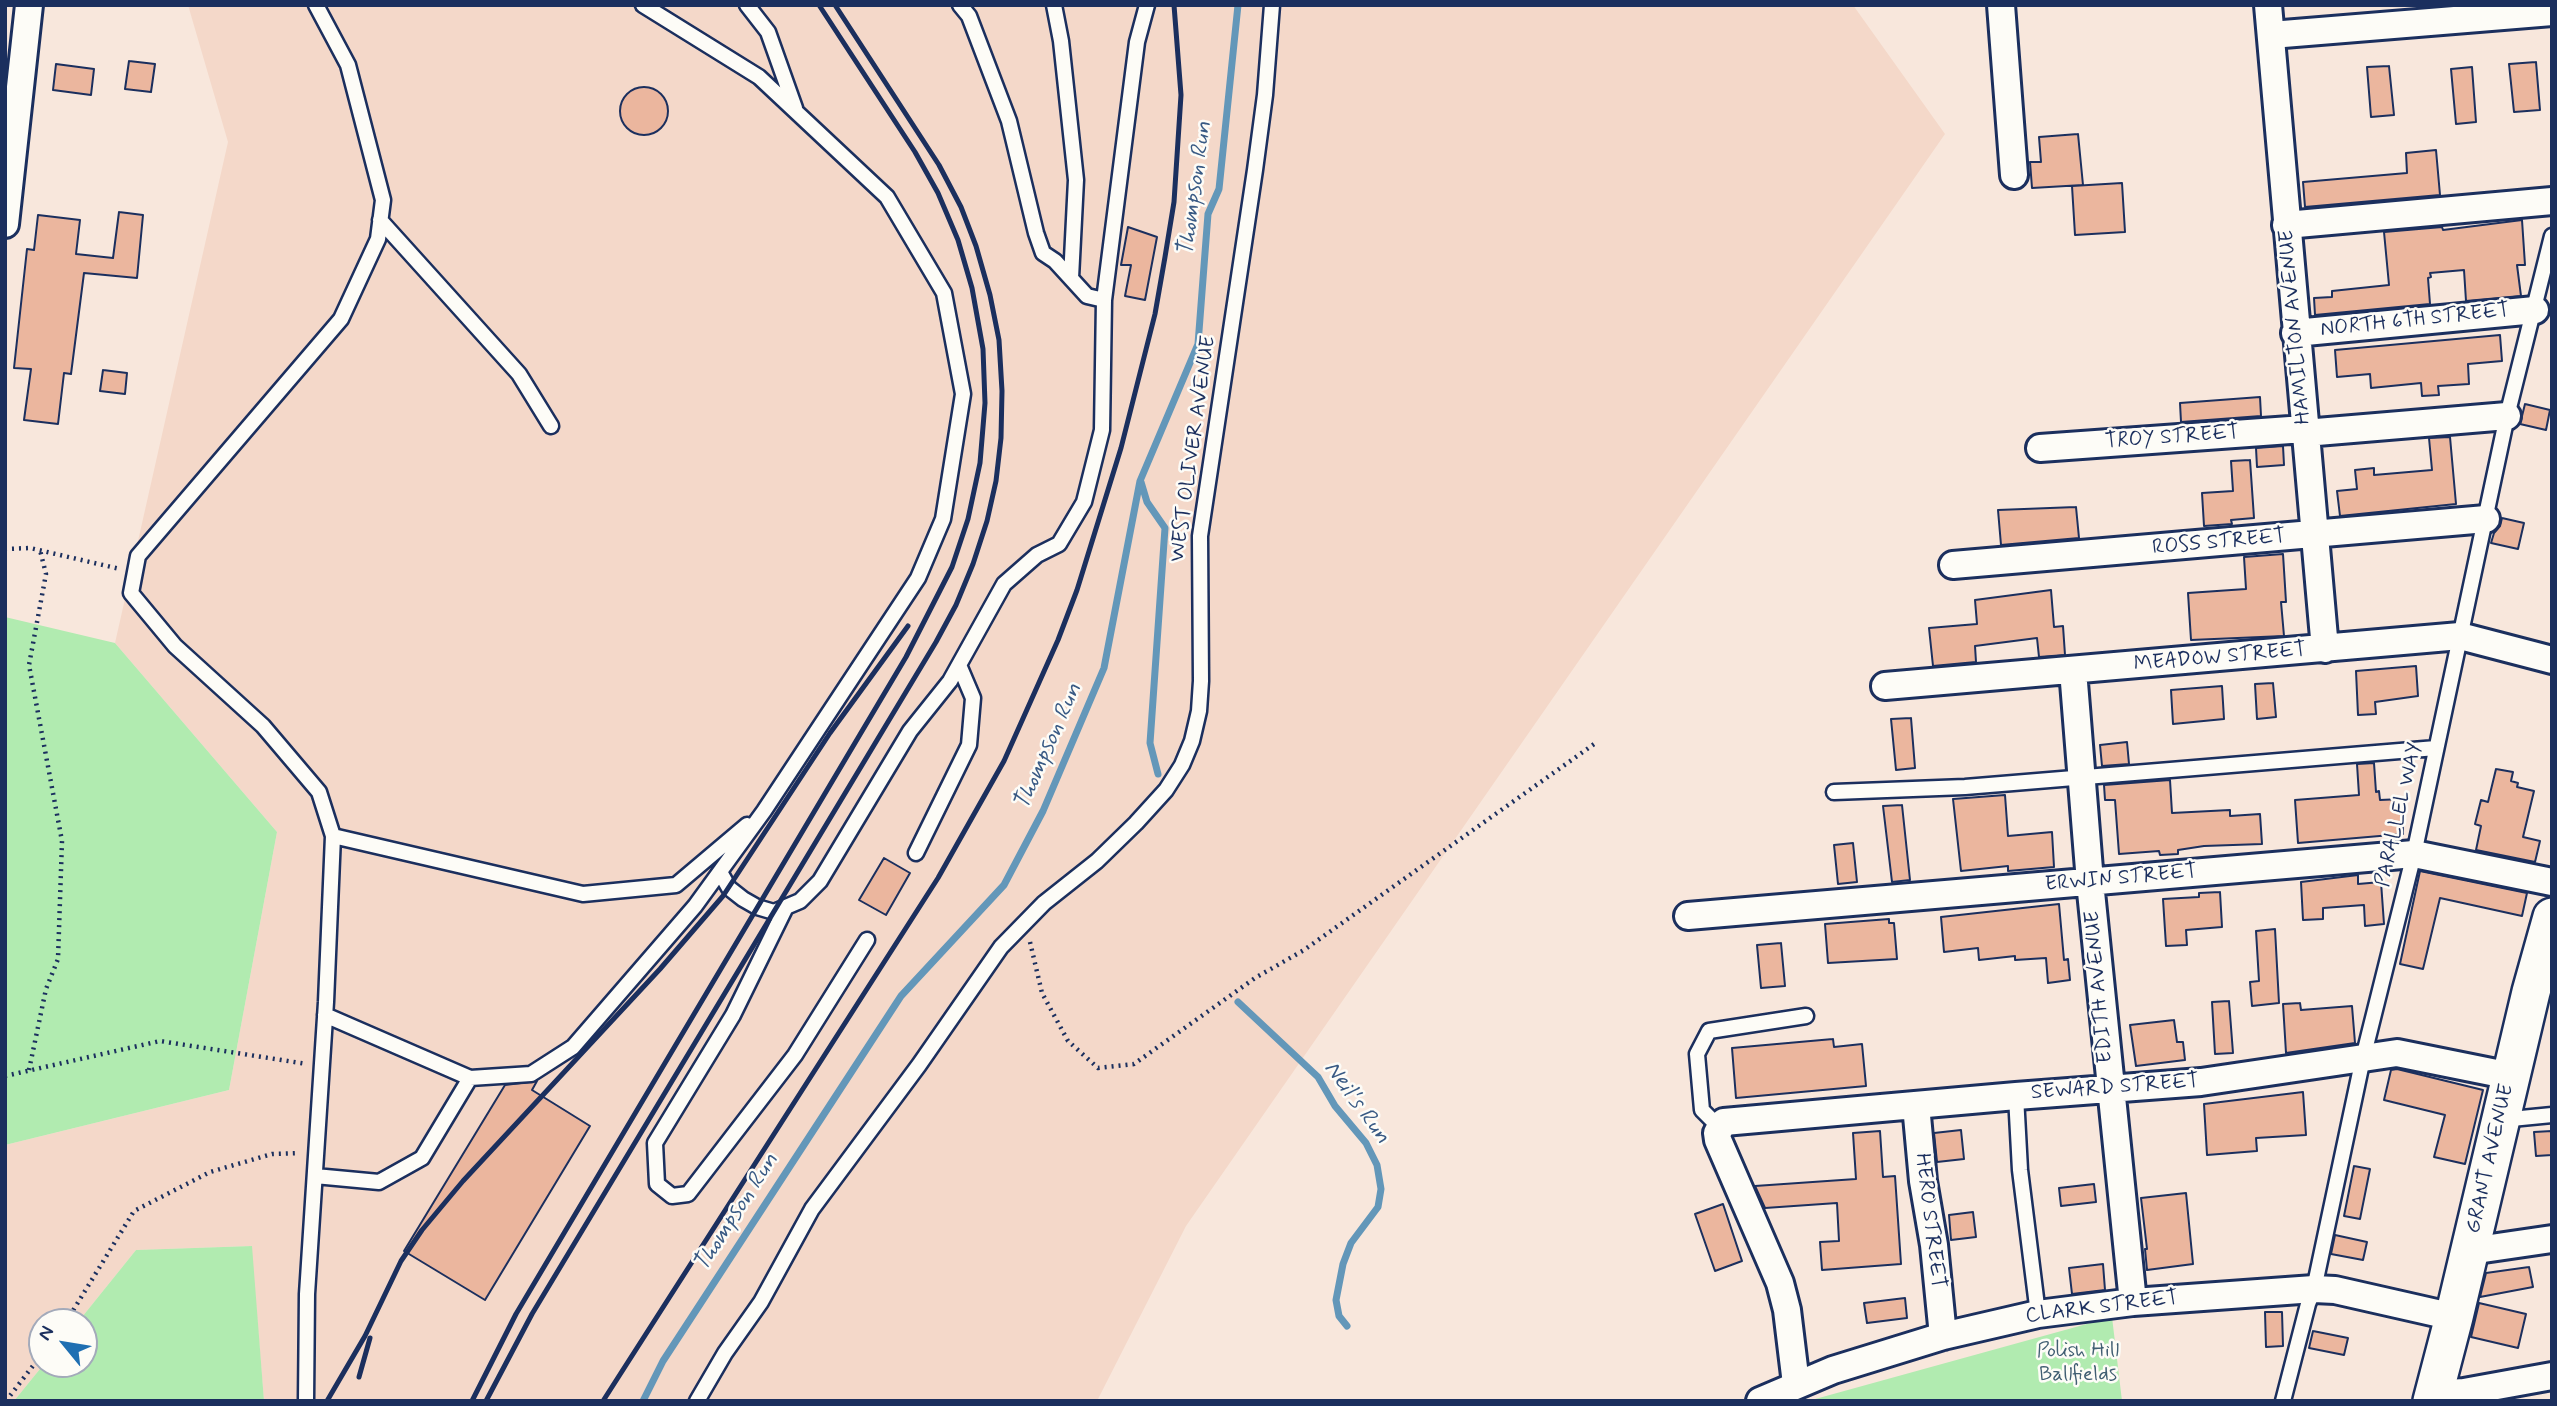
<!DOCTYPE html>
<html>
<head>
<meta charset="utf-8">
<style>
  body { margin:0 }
  #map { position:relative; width:2557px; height:1406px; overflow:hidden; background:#f8e7dc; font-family:Mynerve,sans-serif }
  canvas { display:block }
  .frame { position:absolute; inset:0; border:7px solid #1b2f5e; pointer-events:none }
  .north { position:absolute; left:28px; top:1308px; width:70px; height:70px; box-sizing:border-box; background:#fdfcf7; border:2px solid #a3aaba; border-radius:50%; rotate:300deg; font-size:19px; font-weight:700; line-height:28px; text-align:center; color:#1b2f5e }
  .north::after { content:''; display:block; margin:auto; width:24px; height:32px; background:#1f6fb2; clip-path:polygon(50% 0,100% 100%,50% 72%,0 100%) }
</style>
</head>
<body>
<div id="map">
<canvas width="2557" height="1406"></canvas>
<div class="frame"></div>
<div class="north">N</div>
</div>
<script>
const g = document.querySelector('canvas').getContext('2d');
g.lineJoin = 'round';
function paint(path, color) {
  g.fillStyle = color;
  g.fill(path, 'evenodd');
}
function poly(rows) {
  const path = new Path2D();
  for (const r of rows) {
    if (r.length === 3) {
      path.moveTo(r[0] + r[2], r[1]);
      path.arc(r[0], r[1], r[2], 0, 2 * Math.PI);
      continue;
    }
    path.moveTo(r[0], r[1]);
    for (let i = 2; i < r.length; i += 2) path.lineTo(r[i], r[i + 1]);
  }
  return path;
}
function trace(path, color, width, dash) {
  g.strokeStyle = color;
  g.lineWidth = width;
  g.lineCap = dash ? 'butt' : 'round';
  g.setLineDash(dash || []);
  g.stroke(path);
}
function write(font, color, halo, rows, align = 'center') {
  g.font = font + ' Mynerve,sans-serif';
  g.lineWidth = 5;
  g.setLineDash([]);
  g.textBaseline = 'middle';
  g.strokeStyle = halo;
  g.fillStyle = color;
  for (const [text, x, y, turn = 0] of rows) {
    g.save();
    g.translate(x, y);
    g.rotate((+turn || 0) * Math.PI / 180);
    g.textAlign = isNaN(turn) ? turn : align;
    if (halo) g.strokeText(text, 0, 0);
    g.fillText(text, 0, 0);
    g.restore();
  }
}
paint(poly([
  [188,5,1853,5,1945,134,1186,1226,1097,1401,264,1401,251,1246,136,1250,78,1322,42,1322,42,1364,44,1364,14,1401,5,1401,5,1145,229,1090,277,832,115,643,228,142]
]), '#f4d8c9');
paint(poly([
  [5,617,115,643,277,832,229,1090,5,1145],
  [252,1246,264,1401,14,1401,44,1364,84,1364,84,1322,78,1322,136,1250],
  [2112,1317,2122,1401,1808,1401]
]), '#b1ebb0');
trace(poly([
  [1141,482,1147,502,1165,528,1150,743,1158,774],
  [1238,1002,1318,1077,1335,1106,1366,1143,1377,1165,1381,1189,1378,1207,1351,1243,1343,1264,1336,1300,1339,1316,1347,1326],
  [643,1401,663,1361,901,996,1004,885,1043,811,1104,668,1140,481,1198,344,1208,214,1219,189,1238,5]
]), '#6397b9', 7);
const building = poly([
  [129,61,155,64,151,92,125,89,129,61],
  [2536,62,2540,110,2514,112,2509,64,2536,62],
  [56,64,94,69,91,95,53,90,56,64],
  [2389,66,2394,115,2371,117,2367,67,2389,66],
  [2472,67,2476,122,2456,124,2451,69,2472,67],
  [644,111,24],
  [2078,134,2083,185,2032,188,2030,162,2041,162,2039,137,2078,134],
  [2436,150,2440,195,2305,207,2303,182,2407,173,2406,153,2436,150],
  [2122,183,2125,232,2075,235,2072,186,2122,183],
  [119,212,143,215,137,278,84,273,71,374,64,373,58,424,24,420,31,369,14,368,27,249,34,250,38,215,80,220,76,254,113,258,119,212],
  [2522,220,2525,265,2517,265,2521,296,2466,301,2464,270,2430,273,2431,277,2428,278,2430,304,2315,315,2314,298,2332,297,2332,291,2389,285,2384,232,2442,227,2443,230,2522,220],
  [1128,227,1157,237,1145,300,1125,296,1131,265,1121,265,1128,227],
  [2500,335,2502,361,2468,364,2469,384,2438,386,2439,395,2422,396,2421,383,2371,388,2370,374,2337,377,2335,350,2500,335],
  [103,370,127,373,125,394,100,391,103,370],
  [2260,397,2261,416,2181,422,2180,403,2260,397],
  [2525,404,2550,410,2546,430,2520,424,2525,404],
  [2450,437,2456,504,2340,516,2337,491,2357,489,2355,470,2374,468,2374,475,2432,470,2429,438,2450,437],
  [2283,446,2284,465,2257,467,2256,448,2283,446],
  [2250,460,2254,518,2231,520,2232,524,2204,526,2202,493,2233,491,2231,461,2250,460],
  [2076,507,2079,538,2001,545,1998,510,2076,507],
  [2502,518,2524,523,2518,549,2491,543,2494,533,2500,526,2502,518],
  [2283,554,2286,602,2281,602,2284,636,2191,640,2188,593,2246,589,2244,557,2283,554],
  [2051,590,2054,627,2063,626,2065,655,2039,657,2037,638,1975,646,1976,662,1933,666,1929,628,1977,624,1975,600,2051,590],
  [2416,666,2418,696,2375,702,2376,714,2358,715,2356,671,2416,666],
  [2273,683,2276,717,2257,719,2255,684,2273,683],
  [2222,686,2224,719,2173,724,2171,690,2222,686],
  [1911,718,1915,768,1896,770,1891,719,1911,718],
  [2127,742,2129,764,2102,766,2100,745,2127,742],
  [2374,763,2376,792,2379,791,2380,800,2402,799,2403,834,2298,843,2295,800,2359,795,2357,764,2374,763],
  [2496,769,2513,772,2511,781,2518,783,2517,787,2534,791,2523,837,2540,841,2535,862,2476,850,2481,826,2475,824,2481,800,2488,802,2496,769],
  [2170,780,2172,813,2230,810,2230,816,2260,814,2262,844,2204,846,2178,850,2178,854,2160,855,2159,851,2119,854,2115,800,2105,800,2104,785,2170,780],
  [2005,795,2008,836,2052,832,2054,867,2008,871,2008,866,1961,871,1953,799,2005,795],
  [1902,805,1910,880,1892,882,1883,806,1902,805],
  [1853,843,1857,882,1838,884,1834,845,1853,843],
  [884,858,910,873,886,915,859,900,884,858],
  [2420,871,2527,893,2522,916,2440,898,2423,969,2400,964,2420,871],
  [2358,875,2358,884,2381,882,2384,924,2365,926,2364,905,2323,908,2323,919,2303,920,2301,882,2358,875],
  [2220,892,2222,927,2186,930,2187,945,2166,946,2163,899,2199,897,2199,893,2220,892],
  [2059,904,2064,960,2068,959,2070,980,2048,983,2046,958,2015,960,2015,956,1979,960,1978,948,1944,952,1941,917,2059,904],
  [1889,919,1889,923,1894,923,1897,959,1828,963,1825,924,1889,919],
  [2275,929,2279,1003,2252,1006,2250,982,2259,981,2256,931,2275,929],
  [1781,943,1785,986,1761,988,1757,945,1781,943],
  [2229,1001,2233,1053,2215,1054,2212,1002,2229,1001],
  [2300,1003,2301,1010,2352,1006,2355,1043,2286,1053,2283,1004,2300,1003],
  [2174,1020,2177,1042,2183,1042,2185,1060,2136,1066,2130,1025,2174,1020],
  [1833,1039,1834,1047,1862,1044,1866,1086,1736,1098,1732,1048,1833,1039],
  [2397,1069,2483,1090,2465,1164,2434,1157,2445,1115,2384,1100,2391,1070,2397,1069],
  [537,1081,532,1090,590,1126,485,1300,404,1251,505,1085,537,1081],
  [2303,1092,2306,1135,2256,1138,2257,1151,2207,1155,2204,1104,2303,1092],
  [1961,1130,1964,1159,1937,1162,1934,1133,1961,1130],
  [1880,1131,1883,1177,1895,1176,1901,1264,1822,1270,1820,1242,1839,1241,1837,1203,1765,1208,1755,1186,1856,1179,1853,1133,1880,1131],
  [2552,1131,2552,1155,2536,1156,2534,1132,2552,1131],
  [2354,1166,2370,1169,2360,1219,2344,1216,2354,1166],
  [2094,1184,2096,1202,2061,1206,2059,1188,2094,1184],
  [2186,1193,2193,1264,2147,1270,2145,1249,2147,1249,2141,1198,2186,1193],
  [1723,1204,1742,1261,1715,1271,1695,1214,1723,1204],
  [1973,1212,1976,1237,1951,1240,1949,1215,1973,1212],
  [2335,1235,2367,1242,2363,1260,2331,1254,2335,1235],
  [2103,1264,2105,1290,2072,1294,2069,1268,2103,1264],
  [2529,1267,2533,1287,2480,1297,2486,1273,2529,1267],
  [1905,1298,1907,1318,1867,1323,1864,1303,1905,1298],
  [2479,1303,2526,1314,2518,1348,2471,1337,2479,1303],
  [2265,1312,2282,1312,2283,1346,2266,1347,2265,1312],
  [2313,1331,2348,1338,2344,1355,2309,1348,2313,1331]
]);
paint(building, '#ebb69e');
trace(building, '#1b2f5e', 2);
const lane = poly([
  [747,5,768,32,795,108],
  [960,5,969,16,1009,121,1036,233,1043,253,1055,261,1087,296,1104,300],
  [1054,5,1061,41,1076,180,1071,278],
  [380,220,519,374,551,426],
  [1834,792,1965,787,2436,748],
  [333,836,583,894,676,885,747,825],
  [916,853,969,745,973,698,959,665],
  [720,872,729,888,743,899,757,907,774,912,800,901,820,881,910,731,950,681,1004,584,1037,555,1059,544,1084,502,1102,430,1104,300,1137,42,1147,5],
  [786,907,733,1015,655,1143,657,1184,672,1196,688,1194,795,1055,867,940],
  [325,1015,470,1078,531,1074,573,1047,695,906,764,811,918,578,943,519,963,394,944,293,887,197,759,77,643,5],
  [2016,1096,2020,1170,2038,1314],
  [2501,1120,2552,1115],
  [1719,1127,1702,1110,1697,1054,1709,1031,1806,1016],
  [315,1176,379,1182,422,1158,470,1078],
  [306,1401,307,1294,326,1002,333,836,319,792,263,726,175,646,131,593,138,556,341,319,378,239,383,200,348,65,316,5],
  [697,1401,725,1353,761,1302,812,1209,919,1065,1001,947,1044,903,1097,861,1136,823,1166,790,1182,765,1192,741,1199,711,1201,681,1200,536,1255,170,1265,95,1272,5],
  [2283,1401,2308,1304,2314,1289,2363,1058,2414,854,2507,416,2552,236]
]);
const street = poly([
  [2001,5,2014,175],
  [2268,5,2325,649],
  [2271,35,2552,12],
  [5,224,29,5],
  [2286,225,2552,201],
  [2295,333,2535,310],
  [2305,433,2507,416],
  [2040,448,2304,429],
  [1953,565,2486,519],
  [2073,670,2090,882,2133,1302],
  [1885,686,2460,636,2552,660],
  [1688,916,2414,854,2552,882],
  [1916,1105,1923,1181,1934,1245,1943,1336],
  [2470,1251,2552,1239],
  [1796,1384,1787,1310,1780,1283,1718,1140,1717,1133,1724,1122,2016,1096,2201,1082,2397,1053,2511,1076],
  [2434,1394,2464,1392,2552,1376],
  [1760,1401,1833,1370,1943,1336,2038,1314,2133,1302,2314,1289,2335,1290,2454,1317]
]);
const secondary = poly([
  [2432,1401,2454,1317,2531,992,2552,917]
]);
trace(lane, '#1b2f5e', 19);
trace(street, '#1b2f5e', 32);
trace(secondary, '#1b2f5e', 42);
trace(poly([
  [5,549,30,548,120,569],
  [1030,942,1042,993,1068,1041,1098,1068,1134,1064,1255,978,1304,950,1597,742],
  [29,1070,46,989,58,959,62,841,29,665,46,574,40,550],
  [5,1076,160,1041,307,1064],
  [66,1322,134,1211,210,1172,272,1154,299,1153],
  [6,1401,42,1354]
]), '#1b2f5e', 4.5, [2, 5]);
trace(lane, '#fdfcf7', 14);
trace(street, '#fdfcf7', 26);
trace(secondary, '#fdfcf7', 37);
trace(poly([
  [359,1377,370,1338],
  [327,1401,365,1336,401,1261,422,1230,463,1181,660,969,723,896,830,733,908,626],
  [472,1401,516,1314,906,657,952,567,968,519,980,463,985,403,983,349,972,288,958,240,938,193,915,152,819,5],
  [486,1401,532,1314,936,642,956,605,973,564,987,521,996,481,1001,438,1002,391,999,340,990,295,976,246,961,207,939,165,835,5],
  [603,1401,938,878,1004,761,1058,640,1077,590,1121,448,1155,314,1165,257,1174,202,1181,95,1174,5]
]), '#1b2f5e', 5);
write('21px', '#1b2f5e', '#fdfcf7', [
  ["NORTH 6TH STREET",2415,321,-6],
  ["HAMILTON AVENUE",2296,327,-95],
  ["TROY STREET",2172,438,-4],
  ["WEST OLIVER AVENUE",1194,449,-82],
  ["ROSS STREET",2219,543,-5],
  ["MEADOW STREET",2220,658,-5],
  ["PARALLEL WAY",2400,815,-77],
  ["ERWIN STREET",2121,879,-5],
  ["EDITH AVENUE",2100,987,-95],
  ["SEWARD STREET",2115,1088,-4],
  ["GRANT AVENUE",2491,1159,-77],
  ["HERO STREET",1929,1221,83],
  ["CLARK STREET",2102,1308,-7]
]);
write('21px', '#405e72', '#fdfcf7', [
  ["Polish Hill",2078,1352],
  ["Ballfields",2078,1376]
]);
write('italic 23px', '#395a84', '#fdfcf7', [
  ["Thompson Run",1196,189,-82],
  ["Thompson Run",1049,747,-66],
  ["Neil's Run",1356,1103,54],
  ["Thompson Run",737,1213,-57]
]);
</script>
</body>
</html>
